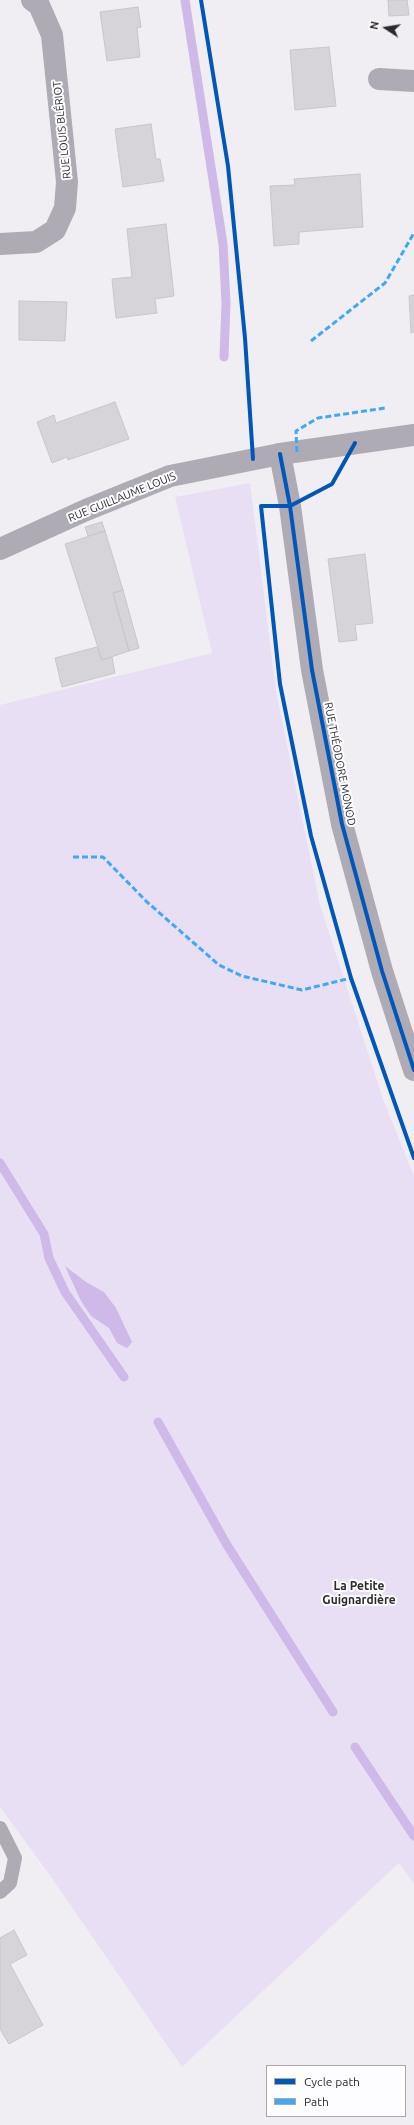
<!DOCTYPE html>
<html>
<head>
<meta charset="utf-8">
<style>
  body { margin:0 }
  #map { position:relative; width:414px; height:2125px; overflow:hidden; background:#f0eef3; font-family:Ubuntu,sans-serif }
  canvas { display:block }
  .legend { position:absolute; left:266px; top:2065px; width:140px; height:52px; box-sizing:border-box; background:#fdfcfe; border:1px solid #a9a8aa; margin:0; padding:5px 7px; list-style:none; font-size:12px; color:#2b2a2d }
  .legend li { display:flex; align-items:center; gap:8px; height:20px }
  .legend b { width:20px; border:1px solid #a9a8aa }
  .north { position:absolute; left:366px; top:8px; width:40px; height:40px; -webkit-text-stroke:3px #fdfcfe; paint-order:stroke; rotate:282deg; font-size:11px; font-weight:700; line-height:16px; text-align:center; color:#2b2a2d }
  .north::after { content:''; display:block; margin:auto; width:14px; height:18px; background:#2b2a2d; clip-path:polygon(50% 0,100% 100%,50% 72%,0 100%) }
</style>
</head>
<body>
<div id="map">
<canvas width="414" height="2125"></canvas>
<ul class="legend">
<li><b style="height:5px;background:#0057b8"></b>Cycle path</li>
<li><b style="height:5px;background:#3fa9f5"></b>Path</li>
</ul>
<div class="north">N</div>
</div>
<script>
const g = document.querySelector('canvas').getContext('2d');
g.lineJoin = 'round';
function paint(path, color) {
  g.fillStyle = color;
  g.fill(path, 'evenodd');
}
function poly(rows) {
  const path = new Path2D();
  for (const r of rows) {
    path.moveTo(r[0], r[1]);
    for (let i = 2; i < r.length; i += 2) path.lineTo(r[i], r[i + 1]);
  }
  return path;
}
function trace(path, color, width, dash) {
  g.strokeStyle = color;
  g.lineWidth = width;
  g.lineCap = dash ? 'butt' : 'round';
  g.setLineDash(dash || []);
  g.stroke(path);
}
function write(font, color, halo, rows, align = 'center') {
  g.font = font + ' Ubuntu,sans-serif';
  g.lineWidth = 4;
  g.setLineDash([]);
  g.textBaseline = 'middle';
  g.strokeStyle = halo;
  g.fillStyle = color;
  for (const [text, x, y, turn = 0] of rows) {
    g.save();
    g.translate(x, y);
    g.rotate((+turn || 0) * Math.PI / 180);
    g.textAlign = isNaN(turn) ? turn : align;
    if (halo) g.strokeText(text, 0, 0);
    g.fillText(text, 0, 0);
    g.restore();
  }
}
paint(poly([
  [250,483,276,691,320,905,383,1099,414,1176,414,1884,399,1863,182,2067,49,1874,0,1807,0,705,212,653,175,497]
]), '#e9dff5');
paint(poly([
  [65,1266,86,1282,104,1292,116,1308,132,1342,127,1348,117,1343,109,1328,91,1316,81,1301]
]), '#ceb9e8');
trace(poly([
  [185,0,223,244,226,303,224,357],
  [0,1163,44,1234,49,1258,65,1292,124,1377],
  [158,1422,227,1545,333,1712],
  [355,1747,414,1836]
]), '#ceb9e8', 9);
const building = poly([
  [388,0,407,0,409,15,389,16,388,0],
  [138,7,141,27,137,28,140,57,107,61,100,12,138,7],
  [329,47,336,106,295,110,290,50,329,47],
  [151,124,156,159,160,159,164,181,123,187,115,129,151,124],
  [360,174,363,227,299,232,299,244,274,246,270,186,295,185,294,179,360,174],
  [166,224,174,296,155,299,157,313,116,318,112,279,132,277,127,229,166,224],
  [414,295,414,332,411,333,409,296,414,295],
  [19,301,67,302,65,341,19,340,19,301],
  [115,402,129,439,68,460,67,457,52,463,37,422,54,415,56,423,115,402],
  [102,522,105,531,88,536,85,527,102,522],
  [105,531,123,590,113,593,129,651,102,660,65,544,105,531],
  [365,554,373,623,355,625,357,640,339,642,328,559,365,554],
  [123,590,139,648,129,651,113,593,123,590],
  [97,647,102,660,112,657,115,673,62,687,55,658,97,647],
  [14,1930,27,1955,10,1964,43,2025,9,2044,0,2029,0,1938,14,1930]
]);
paint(building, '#d6d4d8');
trace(building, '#c7c6c9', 1);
trace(poly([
  [0,1828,15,1858,10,1883,0,1892]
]), '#afabb5', 14);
trace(poly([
  [379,79,414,81],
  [0,244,36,242,55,230,65,208,67,182,52,35,39,5,32,0],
  [280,454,290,506,312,670,342,824,382,971,414,1070]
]), '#afabb5', 22);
trace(poly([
  [0,549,86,510,170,476,280,454,414,435]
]), '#afabb5', 22);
trace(poly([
  [311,341,385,283,414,233],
  [297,452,296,431,318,418,385,408],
  [73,857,103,857,147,902,219,965,242,976,302,990,351,978]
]), '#3fa9f5', 3, [6, 3]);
trace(poly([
  [201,0,228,166,245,338,253,459],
  [355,443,332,484,290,506,261,506,280,684,311,836,351,978,414,1158],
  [280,454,290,506,312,670,342,824,382,971,414,1070]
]), '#0057b8', 4);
write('11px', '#2b2a2d', '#fdfcfe', [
  ["RUE LOUIS BLÉRIOT",62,130,-96],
  ["RUE GUILLAUME LOUIS",122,497,-22],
  ["RUE THÉODORE MONOD",340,764,79]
]);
write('bold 12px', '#2b2a2d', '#fdfcfe', [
  ["La Petite",359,1586],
  ["Guignardière",359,1600]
]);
</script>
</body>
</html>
